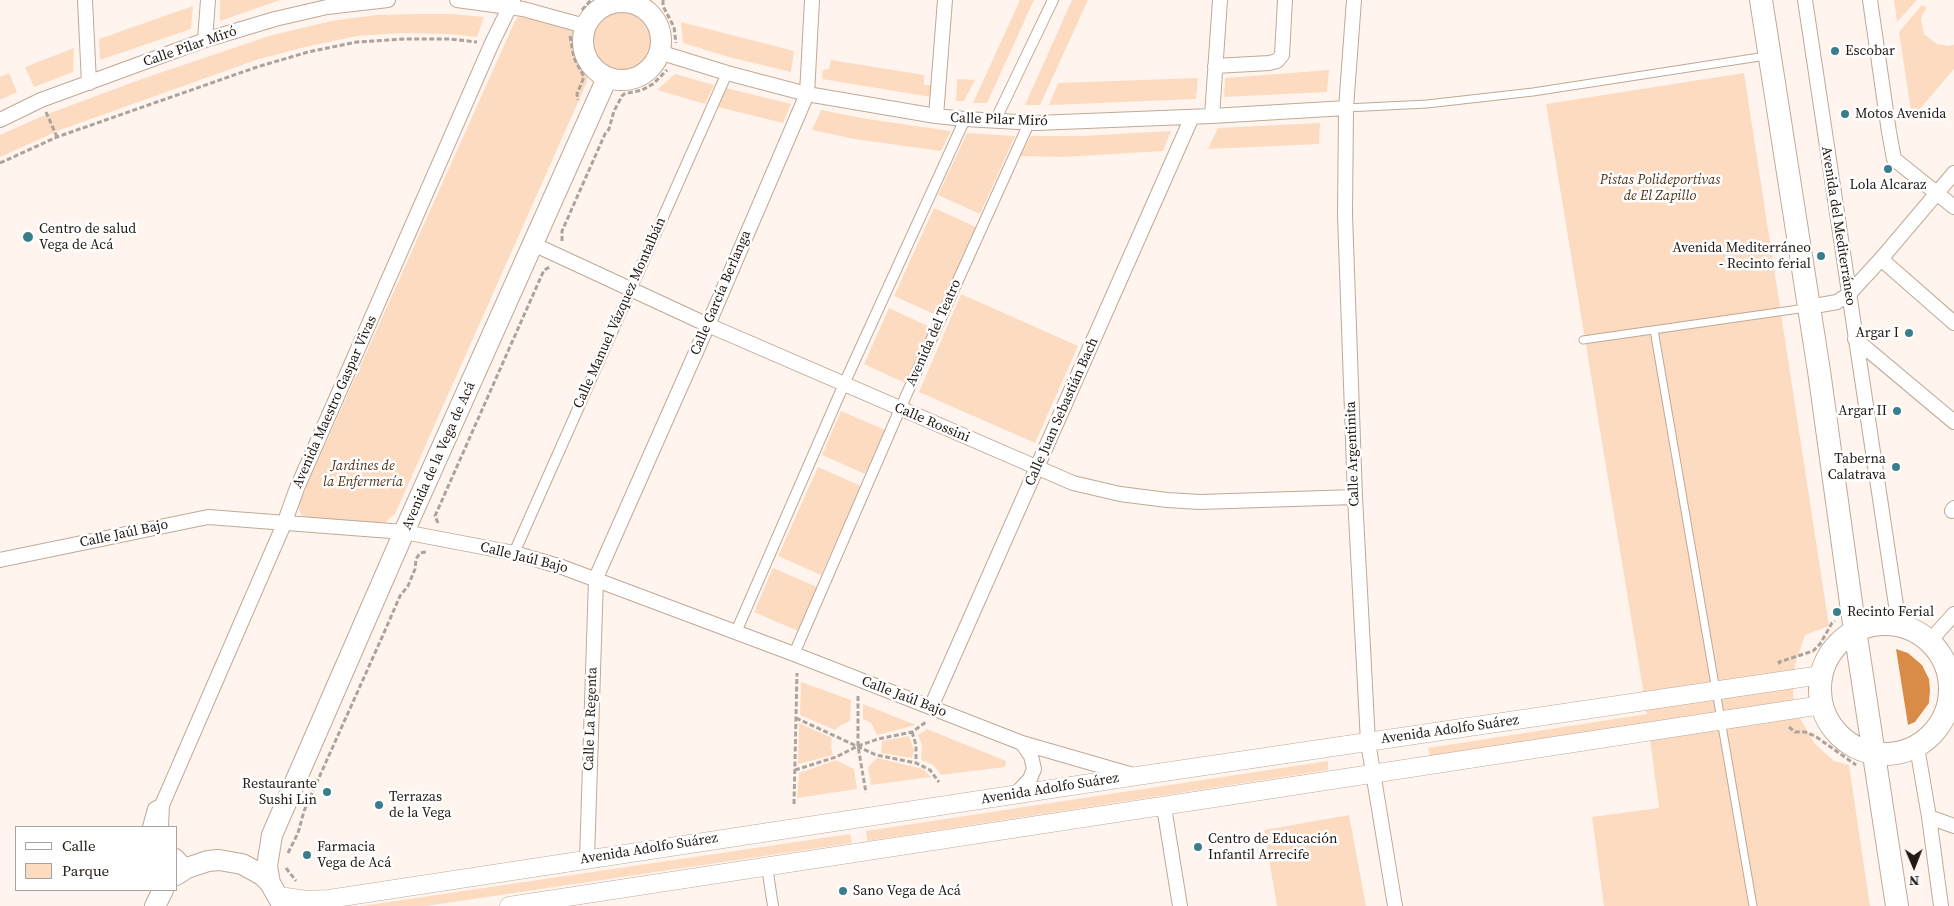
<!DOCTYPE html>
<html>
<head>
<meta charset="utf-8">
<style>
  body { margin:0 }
  #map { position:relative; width:1954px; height:906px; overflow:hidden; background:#fff5ee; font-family:"Source Serif 4",serif }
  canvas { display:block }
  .legend { position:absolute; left:15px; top:826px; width:162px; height:65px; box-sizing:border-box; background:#fff; border:1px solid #a6a3a0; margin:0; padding:6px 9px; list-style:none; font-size:15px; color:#211912 }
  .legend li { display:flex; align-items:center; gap:10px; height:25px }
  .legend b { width:25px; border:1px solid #a6a3a0 }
  .north { position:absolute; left:1889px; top:841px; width:50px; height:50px; -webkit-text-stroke:4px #fff; paint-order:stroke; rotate:179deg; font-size:14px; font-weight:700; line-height:20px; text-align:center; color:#211912 }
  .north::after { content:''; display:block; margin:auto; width:18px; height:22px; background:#211912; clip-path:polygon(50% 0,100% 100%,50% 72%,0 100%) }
</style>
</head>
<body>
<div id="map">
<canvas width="1954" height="906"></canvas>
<ul class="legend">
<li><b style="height:6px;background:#fff"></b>Calle</li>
<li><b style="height:14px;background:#fcdbc1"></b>Parque</li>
</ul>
<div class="north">N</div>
</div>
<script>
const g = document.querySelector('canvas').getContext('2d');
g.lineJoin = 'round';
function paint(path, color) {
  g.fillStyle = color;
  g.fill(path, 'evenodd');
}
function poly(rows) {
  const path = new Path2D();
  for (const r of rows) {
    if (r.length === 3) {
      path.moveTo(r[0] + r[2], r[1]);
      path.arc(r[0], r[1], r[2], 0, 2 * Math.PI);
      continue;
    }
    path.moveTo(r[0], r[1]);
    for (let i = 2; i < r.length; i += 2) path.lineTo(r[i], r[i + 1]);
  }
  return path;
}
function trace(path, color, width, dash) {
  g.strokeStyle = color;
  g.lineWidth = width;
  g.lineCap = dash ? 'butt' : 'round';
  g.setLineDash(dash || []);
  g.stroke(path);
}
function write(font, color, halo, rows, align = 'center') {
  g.font = font + ' "Source Serif 4",serif';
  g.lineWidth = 5;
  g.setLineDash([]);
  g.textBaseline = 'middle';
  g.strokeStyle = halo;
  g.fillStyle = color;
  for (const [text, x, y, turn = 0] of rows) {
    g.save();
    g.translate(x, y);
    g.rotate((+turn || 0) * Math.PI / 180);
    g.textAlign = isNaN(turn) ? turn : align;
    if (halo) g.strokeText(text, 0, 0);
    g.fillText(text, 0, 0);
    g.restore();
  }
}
paint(poly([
  [220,0,280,0,220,21],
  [1020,0,1034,0,987,103,973,103],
  [1072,0,1088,0,1040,105,1025,105],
  [1894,0,1917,0,1897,22],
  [1922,5,1927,8,1922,15,1921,21,1924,34,1937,44,1949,46,1954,45,1954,69,1912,118,1899,32],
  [193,6,191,29,100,60,99,39],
  [622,40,30],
  [417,14,451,14,484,17,477,37,448,34,401,33,357,36,305,47,256,60,60,130,0,157,0,135,45,115,139,80,269,36,331,21,376,15],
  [518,17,522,17,573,30,575,35,574,43,576,53,588,76,587,82,395,514,386,522,381,523,306,519,302,516,299,510,299,503,515,21],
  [681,22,794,51,791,72,729,57,683,43],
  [74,48,73,72,34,87,25,67],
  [831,60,924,75,924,85,931,85,931,97,822,79,823,70,829,69],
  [1329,70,1327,92,1224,97,1225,78],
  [9,73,17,92,0,100,0,77],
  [1744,73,1829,626,1805,635,1795,664,1793,696,1801,720,1815,744,1834,761,1849,765,1870,906,1604,906,1592,817,1659,808,1648,724,1431,759,1428,748,1647,714,1546,104],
  [675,74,714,85,705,104,657,90],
  [1198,78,1196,99,1049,105,1058,83],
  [957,79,975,80,964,101,956,101],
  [726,88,791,104,783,123,718,107],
  [821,110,867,119,951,131,941,151,854,139,812,130],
  [1320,123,1319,144,1208,149,1218,128],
  [1171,131,1163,151,1063,157,1020,156,1031,136,1082,136],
  [967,133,1015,136,980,214,938,195],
  [934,208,976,227,936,315,894,296],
  [961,294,1078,346,1035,443,919,392],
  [889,308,930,327,905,383,864,364],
  [841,411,885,430,865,474,822,455],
  [818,467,861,486,821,575,778,556],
  [773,568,817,587,798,631,754,612],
  [801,682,851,700,850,721,841,725,835,730,800,715],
  [863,704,916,725,877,735,871,723,863,719],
  [799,723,832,738,831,747,833,755,798,764],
  [927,729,1006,761,1005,767,941,775,933,765,921,760,922,746,918,735],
  [909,736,914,750,912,758,881,753,882,741],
  [877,758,923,769,931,777,871,785,868,767],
  [836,760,854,769,857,789,797,798,799,773],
  [1328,761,1328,770,867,841,866,831],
  [1349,815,1366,906,1277,906,1264,830],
  [850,834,852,843,426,906,362,906]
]), '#fcdbc1');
paint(poly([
  [1896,649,1908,653,1922,665,1929,679,1930,690,1929,703,1915,722,1908,725]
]), '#d88c48');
const service = poly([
  [1346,108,1427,104,1533,92,1766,56],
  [1654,330,1753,906],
  [1583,340,1806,308]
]);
const pedestrian = poly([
  [995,121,1053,0],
  [514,553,727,73],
  [736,632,844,384,965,119],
  [794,654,900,409,1029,123],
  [767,867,773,906]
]);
const minor = poly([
  [85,0,89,83],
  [457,0,523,9,585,26],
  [1354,0,1346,108,1345,215,1355,497,1368,742,1395,906],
  [1805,0,1896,605,1899,616,1907,628],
  [1870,0,1889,132,1894,159,1954,207],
  [205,40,208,0],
  [659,52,727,73,807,94,936,116,965,119,1036,123,1212,116,1346,108],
  [1215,66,1269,63,1277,61,1282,55,1285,0],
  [936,116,945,0],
  [1212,116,1220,0],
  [0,120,41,100,205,40,275,19,327,7,388,0],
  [533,244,708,325,1073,483,1120,494,1167,500,1200,502,1355,497],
  [1881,259,1954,323],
  [1809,307,1837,302,1849,294,1881,259,1954,173],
  [1855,339,1954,422],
  [1952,511,1954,508],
  [0,560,208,517,404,532,514,553,562,567,794,654,1022,743,1133,775],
  [1929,642,1954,614],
  [1950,698,1954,700],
  [931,707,1192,117],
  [1917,747,1929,817,1941,906],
  [1016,794,1030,779,1034,769,1031,756,1022,743],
  [1164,807,1180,906],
  [1929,817,1954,826],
  [150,827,155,809,159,807],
  [161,827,162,805,284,524,297,488,492,43,513,0],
  [176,856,187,868],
  [587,859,596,578,708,325,807,94,812,0]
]);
const tertiary = poly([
  [279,896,307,900,329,899,1137,776,1821,675],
  [509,906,1822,705]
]);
const secondary = poly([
  [622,41,39],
  [176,875,187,868,208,861,219,860,242,864,262,875,270,883,283,906],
  [270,883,267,866,272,835,404,532,607,78],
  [155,906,163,890]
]);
const primary = poly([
  [1761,0,1819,371,1852,610,1897,906],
  [1885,689,65]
]);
trace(service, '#bfa997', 9);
trace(pedestrian, '#bfa997', 12);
trace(minor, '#bfa997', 16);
trace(tertiary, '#bfa997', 19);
trace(secondary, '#bfa997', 22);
trace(primary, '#bfa997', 24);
trace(poly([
  [663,0,663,6,674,27,676,43],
  [582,10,591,0],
  [570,36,574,58,584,77,577,94,578,100],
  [46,112,57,137],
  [0,163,57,137,257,67,308,52,357,42,405,39,450,39,477,42],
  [562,241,562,231,605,134,609,129,614,111,622,96,624,94,642,90,653,84,667,70],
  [438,523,435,516,544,270,550,267],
  [1870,613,1883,610],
  [1945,645,1954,662],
  [1780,664,1779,662,1813,651,1820,644,1832,623,1835,621],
  [858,696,858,746,866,793],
  [796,718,876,755,916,763,930,770,939,782],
  [1789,727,1795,732,1805,732,1815,736,1856,765],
  [912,732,916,745,916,763],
  [1931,748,1946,732,1954,717],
  [795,770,836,757,858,746,878,739,912,732,926,722],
  [794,804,797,673],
  [288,853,298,833,304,811,383,635,400,596,408,586,415,569,416,559,420,553,426,552],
  [286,868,296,881]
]), '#aca39c', 3, [5, 2.5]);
trace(service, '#fff', 7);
trace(pedestrian, '#fff', 10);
trace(minor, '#fff', 14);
trace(tertiary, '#fff', 18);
trace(secondary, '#fff', 20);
trace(primary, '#fff', 22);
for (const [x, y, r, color] of [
  [1835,51,5,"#397f8b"],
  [1845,114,5,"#397f8b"],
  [1888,169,5,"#397f8b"],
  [28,237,6,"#397f8b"],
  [1821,256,5,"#397f8b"],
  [1909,333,5,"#397f8b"],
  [1897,411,5,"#397f8b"],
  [1896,467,5,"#397f8b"],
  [1837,612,5,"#397f8b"],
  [327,792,5,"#397f8b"],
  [379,805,5,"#397f8b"],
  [1198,847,5,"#397f8b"],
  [307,855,5,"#397f8b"],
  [843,891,5,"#397f8b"]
]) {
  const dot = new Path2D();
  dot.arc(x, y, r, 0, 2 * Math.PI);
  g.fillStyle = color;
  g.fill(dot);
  trace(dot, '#fff', 2);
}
write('14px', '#211912', '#fff', [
  ["Calle Pilar Miró",190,47,-19],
  ["Calle Pilar Miró",999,120,2],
  ["Avenida del Mediterráneo",1838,226,81],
  ["Calle García Berlanga",721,293,-67],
  ["Calle Manuel Vázquez Montalbán",620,313,-66],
  ["Avenida del Teatro",934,333,-66],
  ["Avenida Maestro Gaspar Vivas",335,402,-66],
  ["Calle Juan Sebastián Bach",1062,412,-66],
  ["Calle Rossini",932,423,23],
  ["Calle Argentinita",1353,454,-92],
  ["Avenida de la Vega de Acá",439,456,-66],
  ["Calle Jaúl Bajo",124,534,-12],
  ["Calle Jaúl Bajo",524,558,14],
  ["Calle Jaúl Bajo",904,697,21],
  ["Calle La Regenta",591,719,-88],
  ["Avenida Adolfo Suárez",1450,730,-8],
  ["Avenida Adolfo Suárez",1050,789,-9],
  ["Avenida Adolfo Suárez",649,849,-9]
]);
write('14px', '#211912', '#fff', [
  ["Escobar",1845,51],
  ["Motos Avenida",1855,114],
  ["Lola Alcaraz",1888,185,"center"],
  ["Centro de salud",39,229],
  ["Vega de Acá",39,245],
  ["Avenida Mediterráneo",1811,248,"right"],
  ["- Recinto ferial",1811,264,"right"],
  ["Argar I",1899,333,"right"],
  ["Argar II",1887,411,"right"],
  ["Taberna",1886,459,"right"],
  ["Calatrava",1886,475,"right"],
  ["Recinto Ferial",1847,612],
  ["Restaurante",317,784,"right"],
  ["Sushi Lin",317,800,"right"],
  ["Terrazas",389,797],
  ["de la Vega",389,813],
  ["Centro de Educación",1208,839],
  ["Infantil Arrecife",1208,855],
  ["Farmacia",317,847],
  ["Vega de Acá",317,863],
  ["Sano Vega de Acá",853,891]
], 'left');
write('italic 14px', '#533317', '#fff', [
  ["Pistas Polideportivas",1660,180],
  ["de El Zapillo",1660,196],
  ["Jardines de",363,466],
  ["la Enfermería",363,482]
]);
</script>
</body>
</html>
